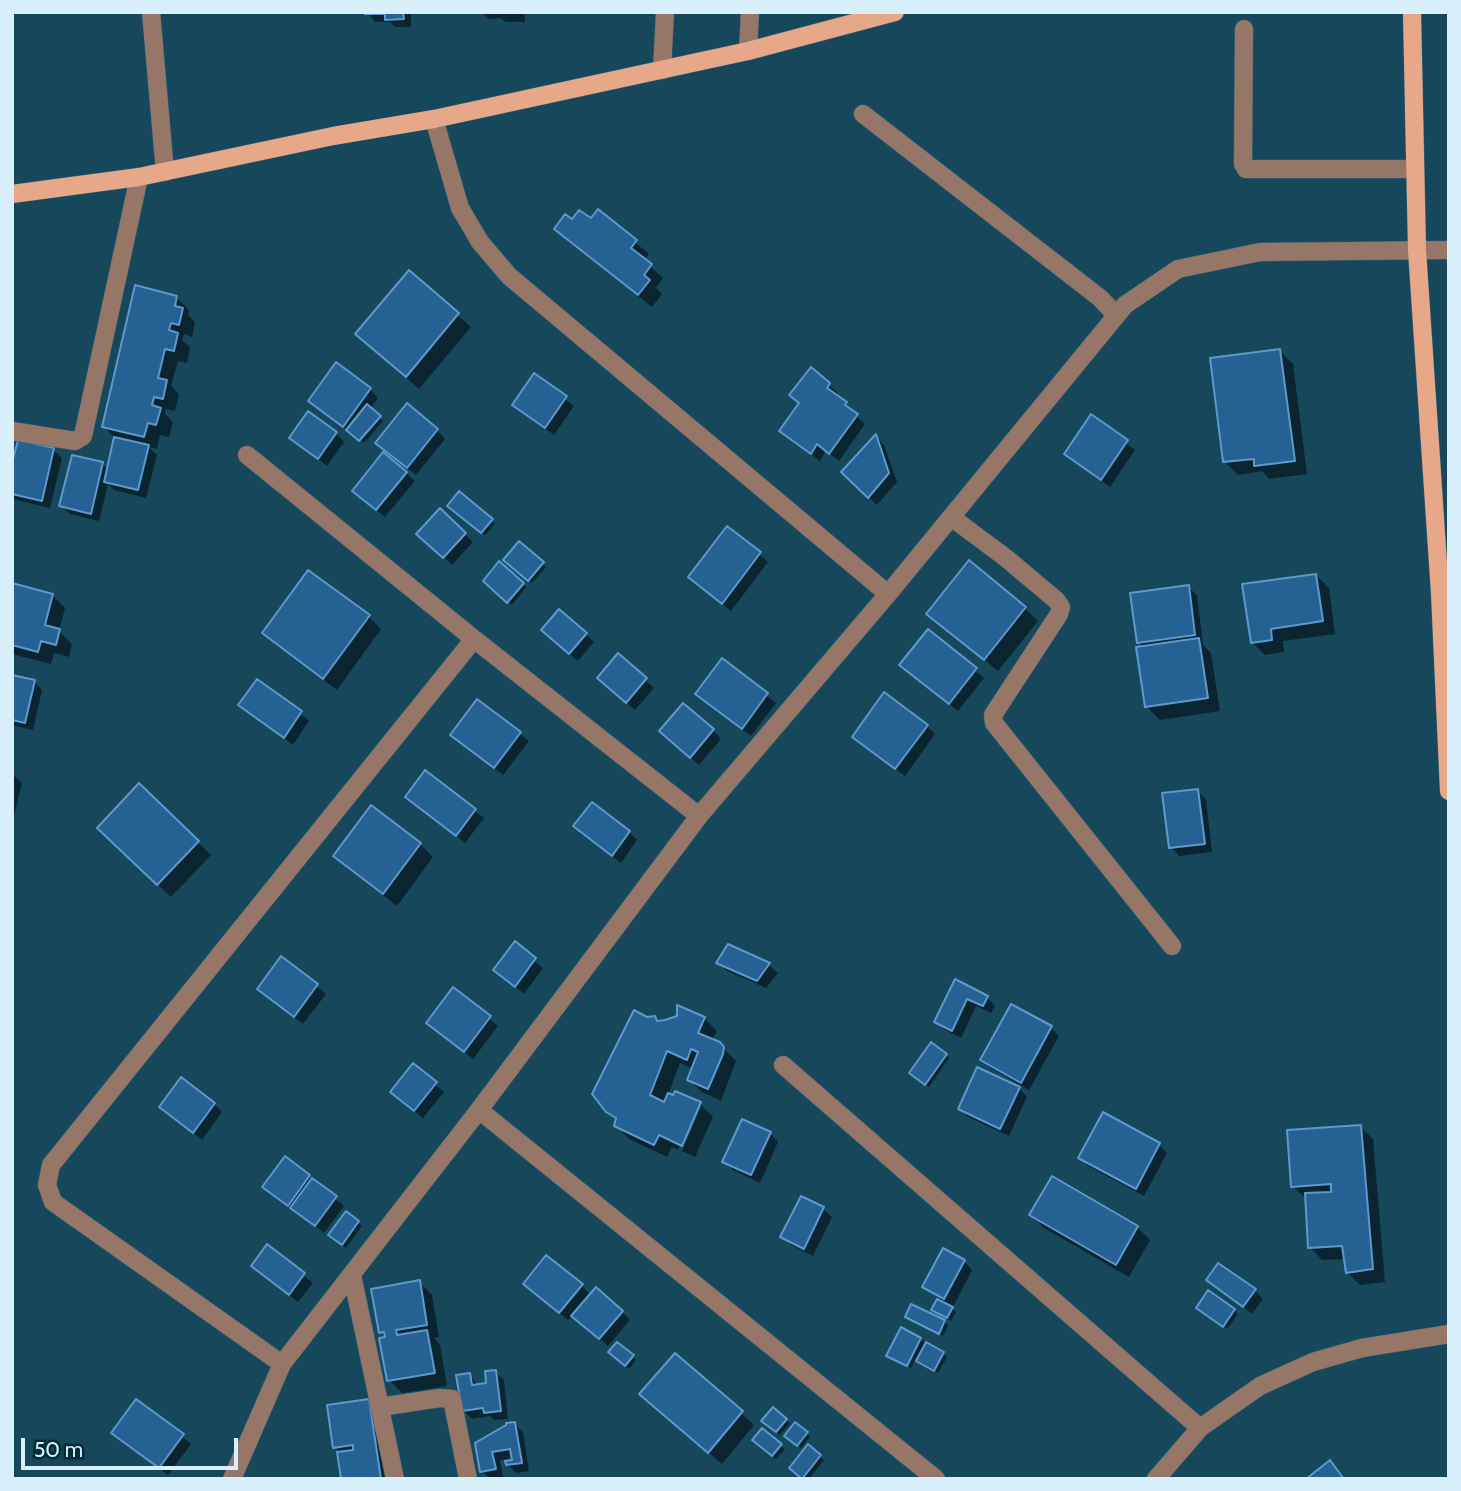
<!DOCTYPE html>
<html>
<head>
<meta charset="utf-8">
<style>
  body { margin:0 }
  #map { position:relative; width:1461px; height:1491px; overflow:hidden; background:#16475a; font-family:Cabin,sans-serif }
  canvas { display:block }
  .frame { position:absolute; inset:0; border:14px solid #d8f0fb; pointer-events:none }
  .scale { position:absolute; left:21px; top:1438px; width:217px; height:32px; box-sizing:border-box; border:4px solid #d8f0fb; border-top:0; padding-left:9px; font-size:21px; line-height:24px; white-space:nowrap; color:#d8f0fb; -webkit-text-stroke:5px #032c3b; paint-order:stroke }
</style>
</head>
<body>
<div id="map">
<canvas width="1461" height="1491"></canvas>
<div class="frame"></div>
<div class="scale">50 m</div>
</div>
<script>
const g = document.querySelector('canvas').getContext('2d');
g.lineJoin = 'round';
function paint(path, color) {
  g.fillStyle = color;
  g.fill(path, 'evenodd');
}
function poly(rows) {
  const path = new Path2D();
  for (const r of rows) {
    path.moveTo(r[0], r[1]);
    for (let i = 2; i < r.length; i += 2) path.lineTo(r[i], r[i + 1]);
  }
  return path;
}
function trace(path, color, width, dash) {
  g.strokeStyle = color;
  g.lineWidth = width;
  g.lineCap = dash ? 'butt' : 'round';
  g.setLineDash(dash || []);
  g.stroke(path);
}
paint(poly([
  [367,12,411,12,411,27,395,27,390,22,375,22],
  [482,12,524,12,525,22,506,22,501,18,488,19],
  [598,212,649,254,644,261,663,278,656,288,662,294,652,307,569,242,556,229,572,221,591,221],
  [409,272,471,327,419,389,357,334],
  [176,297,189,310,188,315,195,322,192,337,184,334,182,340,190,347,187,363,178,361,171,386,179,394,175,411,166,409,165,414,173,422,169,437,160,435,157,449,149,447,157,455,146,498,114,490,108,484,99,521,70,514,61,506,102,464,108,470,115,438,104,427],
  [1280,351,1293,364,1307,474,1269,479,1262,471,1238,475,1225,462],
  [811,370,838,393,835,396,865,424,839,461,826,451,820,461,781,431,800,404],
  [534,375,574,406,554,435,514,405],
  [370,389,378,398,370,409,383,421,364,443,310,401],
  [1092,417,1135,450,1110,487,1066,454],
  [437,430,445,439,416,475,386,451],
  [336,433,344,442,327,466,291,438],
  [876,437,884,445,897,482,877,505,844,472],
  [53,450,62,458,50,508,16,500,12,497,12,471],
  [406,473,415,481,385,517,363,499],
  [453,509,491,520,495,524,485,535],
  [441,511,473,542,452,565,419,534],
  [728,528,768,562,731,611,699,585],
  [519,543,546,567,532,583,505,559],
  [499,564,526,587,512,605,485,581],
  [1316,575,1329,588,1335,634,1283,641,1284,652,1265,655,1252,642],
  [12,585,52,595,65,608,59,631,72,644,69,657,54,653,51,664,12,654],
  [1188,587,1197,595,1203,645,1211,653,1220,711,1160,720,1147,707,1144,648,1139,642],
  [1025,608,1038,621,998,671,928,613],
  [368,616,381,629,337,690,277,646,264,633],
  [929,631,984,678,958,711,910,673],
  [586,634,594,642,578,661,551,638],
  [618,656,654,688,635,710,607,686],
  [723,661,776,703,751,736,706,702],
  [12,676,34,681,42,690,33,730,12,725],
  [258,681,309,721,293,745,241,705],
  [477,701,529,741,503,775,452,735],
  [927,726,935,734,905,776,854,737],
  [713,730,721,739,699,765,670,739],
  [425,772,484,818,465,843,407,797],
  [12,774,22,783,13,820,12,820],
  [139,786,211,855,171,897,112,841],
  [1197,791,1206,799,1212,852,1179,856,1171,847],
  [576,826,629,832,637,840,621,863],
  [420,844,433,857,397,906,348,868,335,856],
  [515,944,543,968,524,994,495,970],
  [728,947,769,965,778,973,766,988,727,971,718,963],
  [282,959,326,994,303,1024,268,997],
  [956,981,987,997,995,1006,991,1013,976,1006,961,1038,945,1030,936,1022],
  [454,989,498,1026,473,1059,428,1023],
  [655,1018,659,1023,704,1018,717,1031,712,1041,719,1044,736,1061,721,1101,702,1092,689,1080,693,1069,680,1063,668,1095,700,1104,713,1117,695,1157,682,1151,701,1107,697,1107,678,1150,672,1147,667,1157,629,1139,616,1126,617,1120,608,1111,647,1019],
  [1051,1028,1059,1036,1029,1090,991,1068,982,1060],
  [946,1055,949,1058,929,1087,915,1077],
  [414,1066,444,1092,423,1118,401,1100],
  [1019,1088,1027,1097,1009,1136,968,1117,960,1108],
  [214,1104,222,1112,202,1140,161,1107],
  [1360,1126,1373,1139,1385,1282,1360,1285,1347,1272,1346,1259,1322,1260,1310,1247,1306,1199,1293,1186],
  [770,1133,778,1142,760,1183,733,1170,725,1162],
  [1159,1145,1167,1153,1144,1196,1088,1166,1080,1158],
  [285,1158,344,1206,324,1233,264,1187],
  [801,1198,823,1209,832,1217,813,1256,791,1245,783,1237],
  [346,1214,362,1226,346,1248,334,1239],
  [1031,1215,1137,1227,1150,1240,1129,1277,1044,1228],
  [267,1247,313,1283,298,1302,253,1266],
  [964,1261,972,1270,952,1309,956,1312,951,1321,933,1310,939,1298,924,1287],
  [1208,1280,1255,1291,1263,1299,1252,1314],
  [419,1282,432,1295,439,1337,434,1338,440,1345,447,1386,402,1393,389,1380,387,1339,381,1332],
  [582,1286,591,1295,622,1312,630,1320,608,1346,573,1315,568,1320,534,1292],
  [1234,1310,1238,1314,1227,1329,1202,1312],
  [907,1317,944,1321,948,1325,943,1336],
  [920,1339,947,1357,938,1373,916,1358,911,1368,889,1355],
  [614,1356,633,1356,636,1360,629,1369],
  [495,1372,504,1380,508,1419,494,1420,490,1416,472,1419,463,1410,470,1375,478,1386,488,1385],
  [137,1401,191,1444,168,1475,113,1433],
  [368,1401,377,1409,387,1479,343,1479,341,1453,335,1447],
  [655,1407,741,1413,754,1425,722,1464],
  [786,1420,790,1423,780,1435,767,1424],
  [514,1424,523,1432,529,1471,516,1473,508,1465,514,1461,513,1458,500,1460,503,1477,490,1479,482,1471,477,1444],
  [762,1430,785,1449,776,1459,758,1444],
  [807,1433,810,1437,801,1448,790,1440],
  [808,1446,824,1460,809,1479,804,1479,795,1472]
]), '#0007');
const building = poly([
  [365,12,403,12,404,19,385,20,385,14,365,14,365,12],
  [598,209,637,240,631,248,652,264,644,275,650,280,638,295,554,229,565,214,572,219,579,210,591,218,598,209],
  [409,270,459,313,406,377,355,334,409,270],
  [135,285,177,296,175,306,183,308,179,325,171,323,169,330,178,333,174,351,165,349,158,378,167,380,163,399,154,397,152,405,161,408,156,425,148,423,144,437,102,427,135,285],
  [1280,349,1295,461,1254,466,1254,459,1223,462,1210,358,1280,349],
  [336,362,371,388,343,427,308,401,336,362],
  [811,367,830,383,827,388,847,402,845,405,858,414,829,454,817,444,811,454,779,431,799,403,789,395,811,367],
  [534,373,567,396,545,428,512,405,534,373],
  [407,403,438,429,407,468,375,443,407,403],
  [367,404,381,416,359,441,346,430,367,404],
  [308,411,337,432,318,459,289,438,308,411],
  [1091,414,1128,440,1101,480,1064,454,1091,414],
  [876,434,889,473,868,498,841,472,876,434],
  [114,437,149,445,138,490,104,482,114,437],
  [18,440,54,448,42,501,12,494,12,463,18,440],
  [383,452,407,472,376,510,352,491,383,452],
  [72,455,103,462,91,514,59,506,72,455],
  [459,491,493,519,481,533,447,506,459,491],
  [440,508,466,533,443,558,416,534,440,508],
  [727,526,761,552,722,604,688,577,727,526],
  [519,541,544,562,528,581,503,560,519,541],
  [969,560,1026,607,984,660,926,614,969,560],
  [499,561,524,583,507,603,483,581,499,561],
  [308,570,370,615,323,679,262,633,308,570],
  [1316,574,1323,621,1271,629,1272,640,1251,643,1242,584,1316,574],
  [12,583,53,594,45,625,60,629,56,645,41,641,38,652,12,645,12,583],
  [1189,585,1195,635,1137,643,1130,593,1189,585],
  [559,609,587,633,569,654,541,630,559,609],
  [928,629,977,668,949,704,899,665,928,629],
  [1199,638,1208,698,1145,707,1136,647,1199,638],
  [618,653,647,678,626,703,597,678,618,653],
  [722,658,768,693,742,729,695,694,722,658],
  [12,675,35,680,25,723,12,720,12,675],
  [257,679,302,711,284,738,238,705,257,679],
  [884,692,928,725,895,769,852,737,884,692],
  [477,699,521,732,494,768,450,735,477,699],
  [683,703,714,729,690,758,659,731,683,703],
  [425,770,476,809,456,836,405,797,425,770],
  [139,783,199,841,157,885,97,828,139,783],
  [1198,789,1205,844,1169,848,1162,793,1198,789],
  [592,802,630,831,612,856,573,826,592,802],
  [371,805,421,843,383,894,333,856,371,805],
  [515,941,536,958,515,987,493,970,515,941],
  [728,944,770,963,757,981,716,963,728,944],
  [281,956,318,984,294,1017,257,989,281,956],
  [955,979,988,996,983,1006,967,999,952,1031,934,1022,955,979],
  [453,987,491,1016,464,1052,426,1023,453,987],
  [1011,1004,1052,1026,1021,1083,980,1060,1011,1004],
  [677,1005,705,1017,698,1033,720,1042,724,1047,723,1054,708,1089,687,1080,698,1052,691,1049,687,1060,667,1051,650,1095,664,1102,668,1093,673,1095,675,1091,701,1102,682,1146,659,1135,654,1145,614,1126,616,1118,606,1112,592,1094,634,1010,647,1017,655,1016,657,1021,665,1020,677,1016,677,1005],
  [931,1042,947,1054,925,1085,909,1073,931,1042],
  [413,1063,437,1082,414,1111,390,1092,413,1063],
  [977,1067,1020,1087,1000,1129,958,1109,977,1067],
  [181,1077,215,1103,193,1133,159,1107,181,1077],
  [1103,1112,1160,1143,1136,1189,1078,1158,1103,1112],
  [742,1119,771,1132,751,1175,722,1162,742,1119],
  [1361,1125,1373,1269,1346,1273,1342,1246,1308,1248,1305,1193,1331,1192,1331,1184,1291,1187,1287,1130,1361,1125],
  [285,1156,310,1175,288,1206,262,1187,285,1156],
  [1052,1176,1138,1226,1116,1265,1029,1215,1052,1176],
  [312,1178,337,1196,315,1226,290,1208,312,1178],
  [801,1196,824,1207,804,1249,780,1237,801,1196],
  [346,1211,359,1221,342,1245,328,1235,346,1211],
  [267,1244,305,1273,289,1295,251,1266,267,1244],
  [943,1248,965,1260,944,1299,922,1287,943,1248],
  [546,1255,583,1284,559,1313,523,1284,546,1255],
  [1218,1263,1256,1289,1243,1307,1206,1280,1218,1263],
  [420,1280,427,1325,396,1330,397,1335,427,1330,435,1373,387,1381,379,1338,385,1337,384,1332,379,1333,371,1289,420,1280],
  [596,1287,623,1311,599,1339,571,1316,596,1287],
  [1208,1290,1235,1309,1223,1327,1196,1308,1208,1290],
  [937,1299,953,1307,947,1318,931,1310,937,1299],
  [911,1304,945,1320,939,1334,905,1317,911,1304],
  [901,1327,921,1338,907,1366,886,1356,901,1327],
  [617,1342,634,1355,625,1366,608,1352,617,1342],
  [926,1342,944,1352,934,1371,916,1361,926,1342],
  [675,1353,743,1411,708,1453,639,1394,675,1353],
  [496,1370,501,1411,484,1413,483,1408,462,1411,456,1375,470,1373,472,1385,486,1383,485,1371,496,1370],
  [136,1399,184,1434,159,1468,111,1433,136,1399],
  [369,1399,381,1479,341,1479,337,1452,353,1450,353,1445,333,1448,327,1405,369,1399],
  [773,1407,787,1419,776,1432,761,1421,773,1407],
  [515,1422,522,1463,506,1465,505,1461,512,1460,510,1449,492,1452,496,1469,480,1472,475,1443,506,1425,506,1423,515,1422],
  [795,1422,808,1432,797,1446,784,1436,795,1422],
  [762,1428,782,1444,772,1456,752,1440,762,1428],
  [808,1444,821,1455,802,1479,789,1468,808,1444],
  [1330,1460,1344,1479,1306,1479,1330,1460]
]);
paint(building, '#256192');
trace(building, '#5e99ce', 2);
const minor = poly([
  [151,12,165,172],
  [1244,29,1243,164,1246,169,1414,169],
  [748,51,750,12],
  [662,70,665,12],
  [863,114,1100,298,1116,315],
  [434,119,460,208,480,242,509,276,888,594],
  [12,431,75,441,83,436,139,177],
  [247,455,474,639,699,816],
  [951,517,1006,558,1056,600,1061,607,1059,614,993,715,994,723,1172,946],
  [783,1065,1200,1428],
  [479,1110,936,1479],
  [352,1275,395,1479],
  [282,1364,53,1202,47,1185,51,1165,474,639],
  [380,1407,440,1398,452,1399,468,1479],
  [232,1479,282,1364,479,1110,699,816,888,594,1125,305,1178,269,1260,252,1449,250],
  [1156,1479,1200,1428,1260,1386,1313,1362,1362,1348,1449,1334]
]);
const major = poly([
  [1412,12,1417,250,1440,593,1449,791],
  [12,194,139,177,333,136,434,119,748,51,895,12]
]);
trace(minor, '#396577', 19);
trace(major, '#396577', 19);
trace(minor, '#957667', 18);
trace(major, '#e7a88a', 18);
</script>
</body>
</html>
